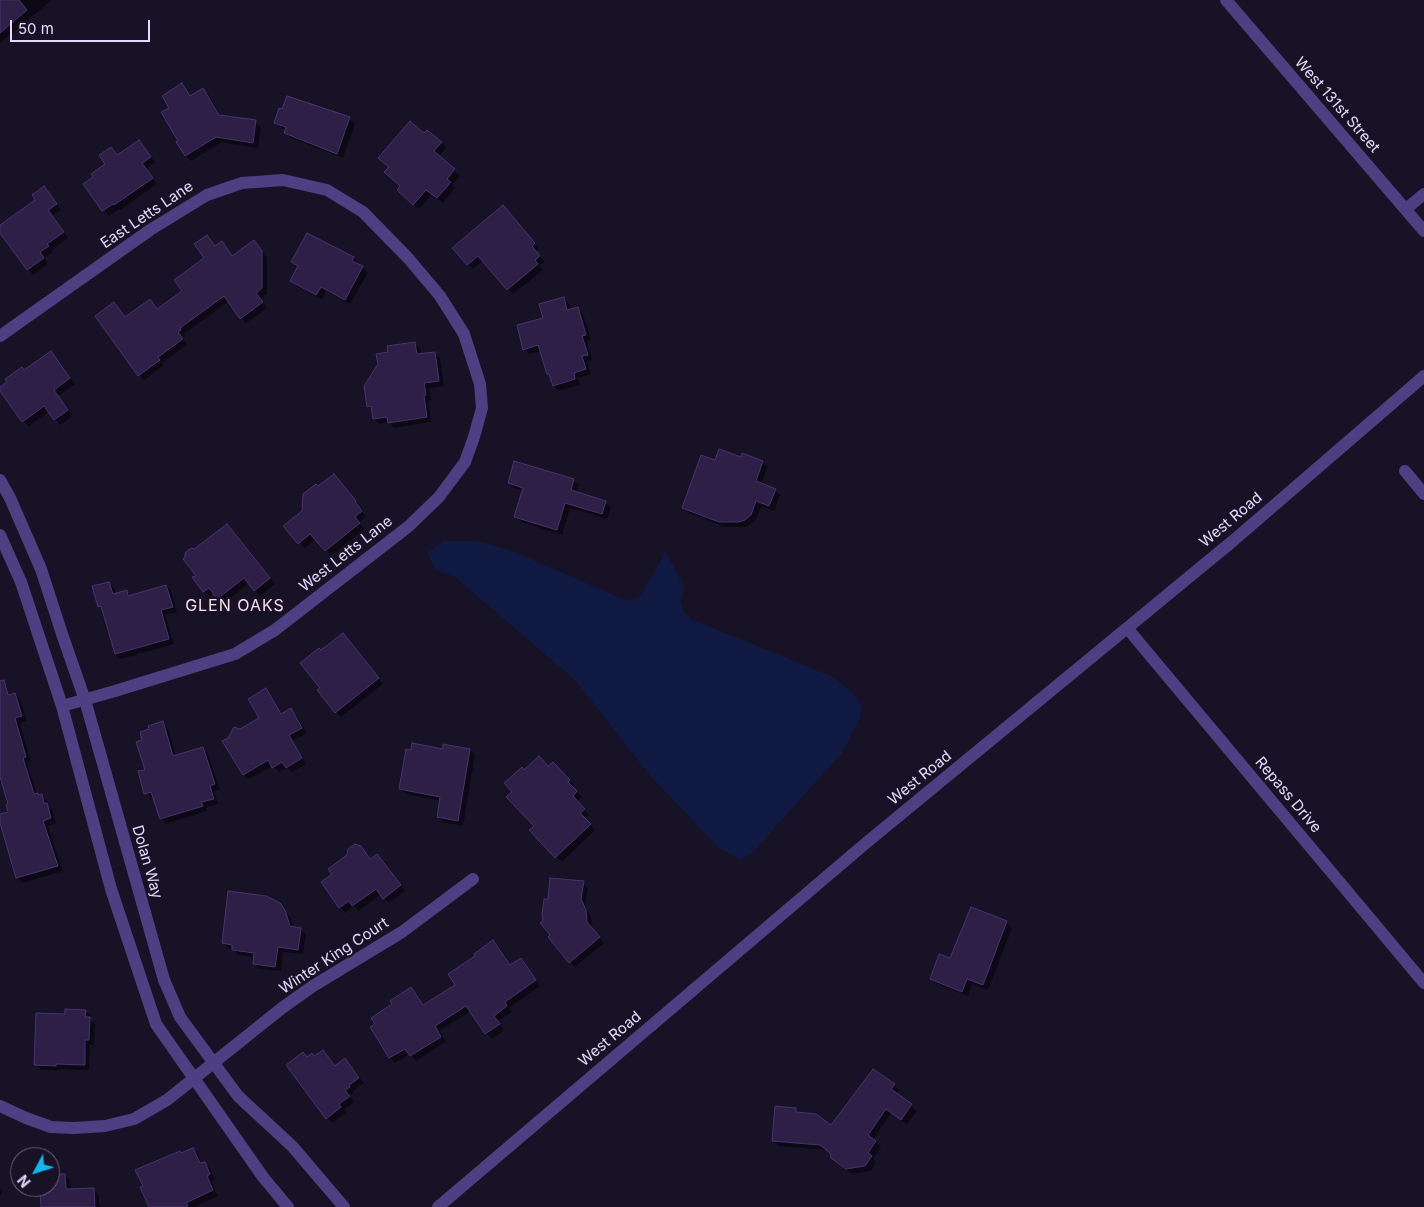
<!DOCTYPE html>
<html>
<head>
<meta charset="utf-8">
<style>
  body { margin:0 }
  #map { position:relative; width:1424px; height:1207px; overflow:hidden; background:#181226; font-family:Inter,sans-serif }
  canvas { display:block }
  .north { position:absolute; left:10px; top:1147px; width:50px; height:50px; box-sizing:border-box; background:#181226; border:1px solid #69627c; border-radius:50%; rotate:230deg; font-size:14px; font-weight:700; line-height:20px; text-align:center; color:#e3dafc }
  .north::after { content:''; display:block; margin:auto; width:18px; height:22px; background:#15b5ed; clip-path:polygon(50% 0,100% 100%,50% 72%,0 100%) }
  .scale { position:absolute; left:10px; top:20px; width:140px; height:22px; box-sizing:border-box; border:2px solid #e3dafc; border-top:0; padding-left:6px; font-size:15px; line-height:18px; white-space:nowrap; color:#e3dafc; -webkit-text-stroke:4px #181226; paint-order:stroke }
</style>
</head>
<body>
<div id="map">
<canvas width="1424" height="1207"></canvas>
<div class="north">N</div>
<div class="scale">50 m</div>
</div>
<script>
const g = document.querySelector('canvas').getContext('2d');
g.lineJoin = 'round';
function paint(path, color) {
  g.fillStyle = color;
  g.fill(path, 'evenodd');
}
function poly(rows) {
  const path = new Path2D();
  for (const r of rows) {
    path.moveTo(r[0], r[1]);
    for (let i = 2; i < r.length; i += 2) path.lineTo(r[i], r[i + 1]);
  }
  return path;
}
function trace(path, color, width, dash) {
  g.strokeStyle = color;
  g.lineWidth = width;
  g.lineCap = dash ? 'butt' : 'round';
  g.setLineDash(dash || []);
  g.stroke(path);
}
function write(font, color, halo, rows, align = 'center') {
  g.font = font + ' Inter,sans-serif';
  g.lineWidth = 4.5;
  g.setLineDash([]);
  g.textBaseline = 'middle';
  g.strokeStyle = halo;
  g.fillStyle = color;
  for (const [text, x, y, turn = 0] of rows) {
    g.save();
    g.translate(x, y);
    g.rotate((+turn || 0) * Math.PI / 180);
    g.textAlign = isNaN(turn) ? turn : align;
    if (halo) g.strokeText(text, 0, 0);
    g.fillText(text, 0, 0);
    g.restore();
  }
}
paint(poly([
  [443,541,477,541,510,550,627,601,641,596,665,552,677,572,684,589,681,602,684,611,691,619,833,677,852,692,862,706,859,720,842,753,754,851,741,860,719,848,651,777,576,681,455,577,436,570,427,553]
]), '#0f1942');
paint(poly([
  [0,0,52,0,0,43],
  [182,85,191,97,203,90,209,95,221,116,255,122,261,127,258,148,222,142,191,161,186,156,178,142,180,141,171,108],
  [349,118,355,124,343,158,291,138,285,133,286,129,281,128,276,122],
  [424,135,441,142,446,148,438,157,460,176,452,185,455,188,443,203,432,194,419,209,403,195],
  [139,142,155,162,146,169,157,184,120,210,119,209,109,216,84,184,94,177,107,164,111,148,118,156],
  [49,193,61,210,52,216,68,238,52,250,53,252,44,258,48,264,33,275,28,269,0,231,0,227],
  [508,212,539,249,536,251,545,262,539,266,543,270,513,294,484,260,473,269,468,264],
  [308,234,354,258,359,264,358,265,368,273,350,304,326,291,322,300,297,286,292,281,299,268,293,262],
  [207,236,216,247,222,243,233,257,254,242,259,247,267,258,267,294,261,298,267,308,246,323,229,301,184,334,186,336,183,338,187,345,162,363,164,365,144,380,139,375,114,303,126,318,150,301,158,310,183,291,206,258],
  [563,299,569,304,571,311,578,309,583,314,591,340,587,341,592,360,587,361,591,374,578,378,580,385,559,391,554,386,551,377,548,374,541,351,530,354,524,349,544,318],
  [415,343,420,349,421,355,434,353,440,358,444,386,429,388,431,400,428,401,431,422,394,428,389,422,380,424,374,419,373,411,368,406,390,353],
  [51,352,75,384,58,396,73,416,60,425,49,411,29,426,23,421,24,371],
  [741,459,762,462,768,467,761,484,775,490,780,495,774,511,761,506,756,520,750,525,745,527,725,527,689,513,683,508,716,462],
  [339,480,366,517,359,523,364,529,331,556,316,539,305,548,285,526],
  [573,480,579,485,576,493,605,502,611,508,607,519,570,508,562,535,521,522,515,517,523,491,514,488,509,483],
  [232,531,275,584,260,596,249,583,223,604,214,593,210,596,204,591,198,577,195,550],
  [108,583,114,588,116,595,126,592,131,596,166,586,171,591,177,612,165,615,174,644,121,659,116,654,103,610,99,606],
  [348,640,383,684,341,717,336,712,321,688,322,652],
  [265,690,271,695,282,715,291,710,296,715,307,733,293,741,306,764,292,772,287,768,279,772,273,766,249,779,244,774,240,731,260,719],
  [15,694,20,699,27,721,20,723,31,762,27,763,37,794,41,796,47,801,48,806,52,809,56,823,48,826,63,871,23,883,17,878,4,833,0,827,0,816,10,813,10,805,3,782,0,783,0,698],
  [162,723,168,728,176,756,203,748,208,754,220,790,214,791,218,804,206,808,207,811,166,824,161,818,154,797,151,798,146,793,146,770,144,741,150,730],
  [147,791,158,791,147,794],
  [444,750,470,750,475,755,463,826,443,822,438,817,441,801,406,794,400,789],
  [553,763,575,786,573,788,582,797,577,802,589,815,585,819,595,830,562,862,531,830,536,826,514,792,525,772,548,767],
  [360,847,371,860,377,855,405,891,389,903,381,894,359,911,354,906,345,913,322,883,334,874],
  [583,883,588,888,585,905,591,917,592,929,604,943,575,967,570,962,552,935,544,921,549,901],
  [279,904,290,917,293,928,300,929,306,934,303,954,283,952,281,971,259,969,254,963,255,957,238,955,233,949,228,948,223,943],
  [1006,922,1012,928,988,990,972,984,968,996,937,984,931,979,951,960],
  [493,942,499,947,511,966,526,965,540,986,509,1008,512,1012,498,1021,504,1030,492,1039,486,1033,471,1011,439,1031,446,1042,416,1061,410,1054,395,1063,390,1058,372,1028,411,989,417,994,424,1006,457,985,477,956],
  [85,1011,90,1016,90,1020,95,1024,94,1045,90,1045,89,1070,60,1069,61,1070,41,1070,35,1064,66,1015],
  [328,1057,336,1067,350,1065,364,1083,353,1091,354,1092,350,1096,354,1102,344,1110,346,1113,332,1123,327,1118,307,1058],
  [894,1085,899,1090,896,1094,917,1111,907,1124,891,1113,873,1140,881,1147,873,1159,876,1162,871,1171,852,1174,838,1163,832,1154,827,1150,778,1146,773,1141,796,1110,800,1114,832,1127],
  [193,1149,198,1154,202,1164,204,1163,210,1168,215,1180,211,1181,218,1196,194,1207,151,1207,182,1154],
  [65,1175,70,1180,71,1191,94,1190,99,1195,99,1205,102,1207,42,1207,41,1187,50,1187,50,1176],
  [0,1188,3,1191,0,1196]
]), '#0007');
const building = poly([
  [0,0,19,0,27,10,0,33,0,0],
  [182,83,190,96,203,88,219,115,256,120,253,143,216,137,185,156,176,142,178,141,161,112,169,108,162,96,182,83],
  [287,96,350,117,337,154,284,133,286,127,274,123,279,108,282,109,287,96],
  [410,121,424,133,427,130,442,142,434,151,455,169,447,179,451,182,437,198,426,190,413,205,397,190,400,186,384,172,389,167,378,158,410,121],
  [139,140,151,157,142,163,153,178,114,205,113,204,102,211,83,184,93,177,91,174,105,164,99,155,111,147,117,155,139,140],
  [44,186,57,204,48,210,64,232,47,244,49,246,40,252,44,258,27,270,0,233,0,225,35,200,32,195,44,186],
  [503,205,535,243,532,246,540,256,535,260,538,264,507,290,478,256,467,265,452,248,503,205],
  [307,233,354,257,352,261,363,266,345,300,321,287,316,295,290,281,298,266,291,262,307,233],
  [207,235,215,246,222,241,232,256,254,240,262,251,262,288,256,293,263,302,240,319,224,296,180,328,181,330,178,332,183,339,158,357,160,360,138,376,95,316,114,302,125,317,150,299,157,309,182,291,174,280,204,258,194,244,207,235],
  [564,297,567,310,578,307,586,335,582,336,588,355,582,356,586,369,574,373,575,379,553,386,549,374,547,374,538,345,523,350,517,325,543,318,539,304,564,297],
  [415,342,417,354,435,352,439,381,424,383,426,395,424,396,427,417,388,423,387,417,373,419,371,406,367,407,364,386,378,364,376,354,388,352,387,346,415,342],
  [51,351,70,378,54,390,68,410,54,420,44,406,22,422,0,391,0,387,7,382,5,379,22,367,24,370,51,351],
  [719,449,741,457,742,453,763,461,756,481,776,489,769,506,756,501,751,515,745,520,739,522,719,522,682,508,701,455,715,460,719,449],
  [514,461,574,479,571,490,606,501,602,514,565,503,557,530,514,517,523,488,508,483,514,461],
  [334,474,356,501,355,502,362,511,355,517,360,523,325,551,310,534,298,544,283,526,302,511,303,494,316,484,318,486,334,474],
  [227,524,270,578,254,591,244,578,217,599,209,588,203,592,192,577,196,576,183,559,185,557,185,553,191,548,194,549,227,524],
  [109,582,113,594,127,590,128,596,166,585,173,607,161,610,169,639,115,654,101,606,98,607,92,586,109,582],
  [343,633,379,678,335,713,317,690,320,688,300,663,319,648,321,650,343,633],
  [4,680,8,695,15,693,22,716,15,718,26,757,23,758,34,794,38,793,38,795,42,794,44,803,47,803,51,818,43,821,58,866,16,878,0,823,0,814,8,812,6,805,8,804,0,777,0,681,4,680],
  [266,688,281,714,291,708,302,728,289,735,302,758,286,768,282,762,272,768,268,760,243,775,222,741,228,738,234,727,240,729,259,718,248,699,266,688],
  [163,721,173,756,203,747,215,784,210,786,214,799,201,802,203,806,160,819,151,792,144,794,138,771,145,770,136,742,142,740,140,732,149,729,148,726,163,721],
  [412,743,443,749,443,744,470,749,458,821,437,817,440,797,399,789,406,749,411,750,412,743],
  [539,756,548,766,553,762,570,780,568,782,577,791,573,796,585,809,580,813,591,824,555,858,529,830,534,826,506,797,512,792,504,783,522,767,524,770,539,756],
  [355,844,361,846,370,859,377,854,401,885,383,899,376,889,352,906,349,901,339,908,321,882,332,874,328,869,347,855,348,849,355,844],
  [550,878,584,881,581,899,586,910,587,922,600,937,569,963,548,937,550,935,540,923,543,921,542,914,544,899,548,899,550,878],
  [228,891,266,896,280,903,285,910,290,926,301,928,298,950,278,947,275,967,253,964,254,953,232,950,232,945,222,943,228,891],
  [971,907,1007,921,983,985,967,979,962,992,930,979,939,954,950,958,971,907],
  [493,940,510,965,521,958,536,980,505,1002,507,1006,494,1016,500,1024,485,1034,466,1006,435,1026,441,1037,410,1056,405,1049,389,1058,370,1027,375,1024,371,1018,392,1004,390,1001,411,987,423,1005,455,985,448,974,475,956,474,954,493,940],
  [65,1009,86,1010,85,1017,90,1017,89,1040,85,1040,85,1065,56,1064,56,1066,34,1065,36,1013,65,1014,65,1009],
  [323,1050,335,1066,345,1058,359,1078,349,1085,350,1087,345,1090,350,1096,339,1104,341,1107,326,1119,286,1065,303,1052,307,1057,312,1053,314,1056,323,1050],
  [873,1069,895,1084,891,1089,912,1104,901,1120,886,1109,868,1135,876,1141,868,1153,872,1156,865,1166,846,1169,831,1158,830,1153,820,1145,772,1141,775,1106,796,1108,796,1112,816,1114,831,1125,873,1069],
  [193,1148,200,1163,205,1162,210,1174,207,1176,213,1190,186,1203,188,1207,149,1207,140,1187,143,1186,135,1170,180,1151,181,1153,193,1148],
  [50,1174,65,1174,66,1189,94,1188,95,1207,41,1207,40,1187,50,1187,50,1174]
]);
paint(building, '#2d1f46');
trace(building, '#493370', 1);
trace(poly([
  [1226,0,1424,231],
  [1406,209,1424,194],
  [0,336,150,230,207,195,242,183,283,180,327,190,363,212,408,258,440,296,464,334,480,384,482,408,474,437,465,462,439,497,409,526,275,630,235,654,115,691,62,706],
  [1405,471,1424,494],
  [0,480,10,498,41,569,62,634,85,700,164,980,180,1017,238,1096,292,1146,344,1207],
  [0,535,21,582,62,706,111,889,156,1024,263,1177,288,1207],
  [1127,628,1424,983],
  [0,1106,26,1118,51,1127,74,1128,105,1126,134,1119,167,1100,282,1008,313,986,402,932,473,879],
  [438,1207,866,843,1234,540,1424,376]
]), '#4d4082', 12);
write('15px', '#e3dafc', '#181226', [
  ["West 131st Street",1337,105,49],
  ["East Letts Lane",147,215,-34],
  ["West Road",1231,520,-40],
  ["West Letts Lane",346,554,-38],
  ["West Road",920,778,-39],
  ["Repass Drive",1288,795,50],
  ["Dolan Way",147,862,74],
  ["Winter King Court",334,956,-33],
  ["West Road",610,1039,-40]
]);
g.letterSpacing = '1px';
write('16px', '#fcdceb', '#181226', [
  ["GLEN OAKS",235,606]
]);
g.letterSpacing = '0px';
</script>
</body>
</html>
